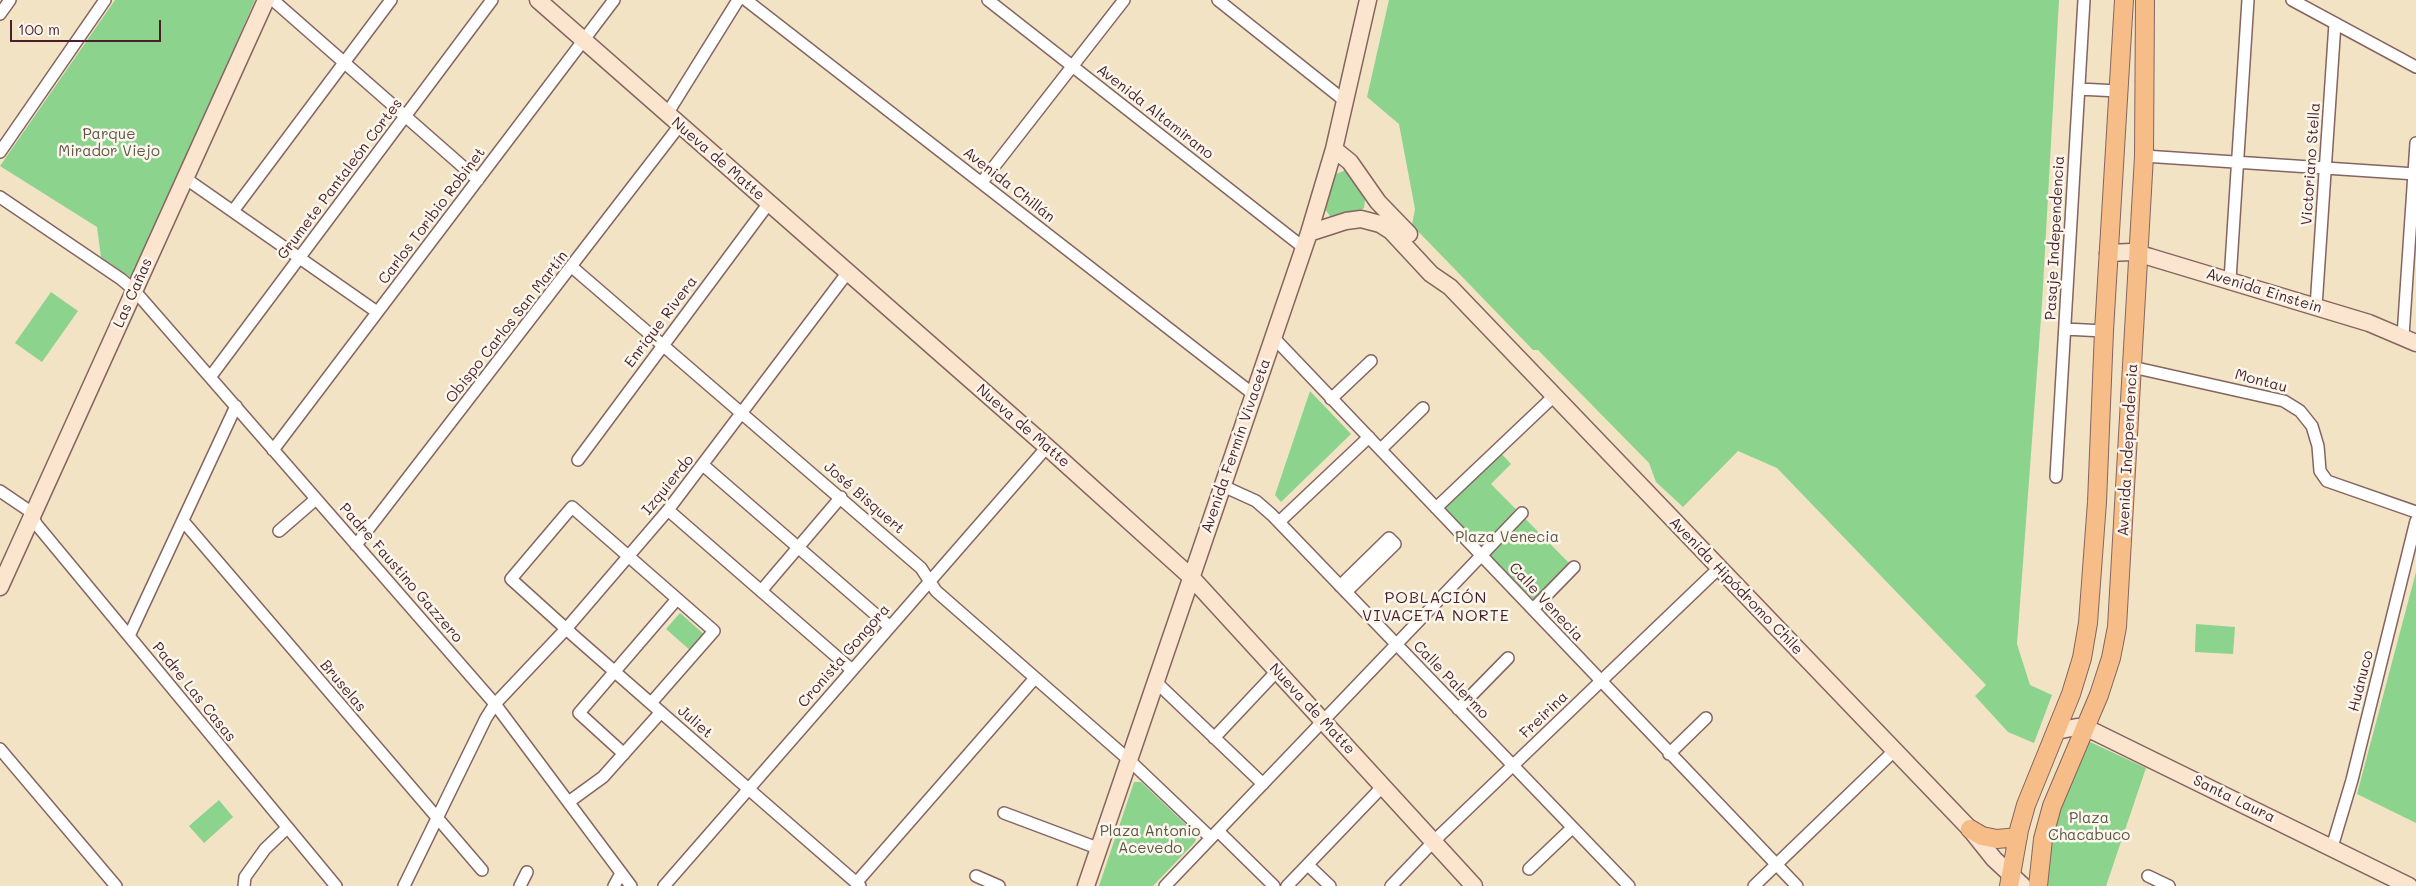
<!DOCTYPE html>
<html>
<head>
<meta charset="utf-8">
<style>
  body { margin:0 }
  #map { position:relative; width:2416px; height:886px; overflow:hidden; background:#f2e3c5; font-family:Mali,sans-serif }
  canvas { display:block }
  .scale { position:absolute; left:10px; top:20px; width:151px; height:22px; box-sizing:border-box; border:2px solid #4a1f2b; border-top:0; padding-left:6px; font-size:15px; line-height:18px; white-space:nowrap; color:#4a1f2b; -webkit-text-stroke:4px #fbf7ec; paint-order:stroke }
</style>
</head>
<body>
<div id="map">
<canvas width="2416" height="886"></canvas>
<div class="scale">100 m</div>
</div>
<script>
const g = document.querySelector('canvas').getContext('2d');
g.lineJoin = 'round';
function paint(path, color) {
  g.fillStyle = color;
  g.fill(path, 'evenodd');
}
function poly(rows) {
  const path = new Path2D();
  for (const r of rows) {
    path.moveTo(r[0], r[1]);
    for (let i = 2; i < r.length; i += 2) path.lineTo(r[i], r[i + 1]);
  }
  return path;
}
function trace(path, color, width, dash) {
  g.strokeStyle = color;
  g.lineWidth = width;
  g.lineCap = dash ? 'butt' : 'round';
  g.setLineDash(dash || []);
  g.stroke(path);
}
function write(font, color, halo, rows, align = 'center') {
  g.font = font + ' Mali,sans-serif';
  g.lineWidth = 5;
  g.setLineDash([]);
  g.textBaseline = 'middle';
  g.strokeStyle = halo;
  g.fillStyle = color;
  for (const [text, x, y, turn = 0] of rows) {
    g.save();
    g.translate(x, y);
    g.rotate((+turn || 0) * Math.PI / 180);
    g.textAlign = isNaN(turn) ? turn : align;
    if (halo) g.strokeText(text, 0, 0);
    g.fillText(text, 0, 0);
    g.restore();
  }
}
paint(poly([
  [115,0,255,0,133,279,101,257,97,227,0,166],
  [1389,0,2059,0,2042,304,2017,644,2030,685,2052,695,2034,743,2008,732,1975,696,1986,685,1777,468,1738,451,1683,507,1656,482,1649,463,1538,350,1533,350,1412,225,1415,209,1399,124,1367,97],
  [1346,170,1350,172,1365,200,1364,208,1359,212,1332,219,1325,209,1336,174],
  [51,292,78,311,42,362,15,343],
  [1310,391,1351,434,1281,502,1275,495],
  [1500,452,1511,464,1491,484,1570,564,1535,601,1444,510,1444,506],
  [2416,572,2416,823,2357,794],
  [680,613,705,635,691,651,666,629],
  [2196,624,2235,627,2233,654,2195,652],
  [2088,741,2146,768,2106,886,2045,886,2055,816],
  [1134,782,1141,782,1197,835,1195,842,1153,886,1099,886],
  [219,800,233,817,204,843,189,826]
]), '#8cd38d');
const street = poly([
  [273,0,478,180],
  [746,0,1253,394],
  [988,0,1304,248],
  [1218,0,1345,101],
  [2292,0,2416,67],
  [0,14,10,0],
  [2079,89,2118,91],
  [667,114,738,0],
  [0,152,105,0],
  [2144,156,2416,174],
  [185,178,377,312],
  [982,182,1124,0],
  [0,197,121,279,134,290,495,704,631,886],
  [233,211,391,0],
  [572,267,921,568,936,591,1129,760,1211,838],
  [2230,280,2248,0],
  [2316,307,2335,23],
  [2065,329,2104,331],
  [2403,336,2416,143],
  [1274,338,1797,886],
  [2132,367,2284,401,2300,411,2312,426,2318,446,2320,471,2327,481,2416,512],
  [211,376,492,0],
  [1331,399,1371,361],
  [1381,449,1423,408],
  [273,450,614,0],
  [578,460,769,203],
  [703,465,890,627],
  [2056,477,2084,0],
  [1223,486,1256,501,1272,515,1629,886],
  [0,491,28,510,37,525,336,886],
  [1436,508,1554,396],
  [668,510,852,670],
  [183,521,482,870],
  [1279,522,1369,437],
  [279,531,316,499],
  [356,545,680,125],
  [1340,586,1389,538,1395,544,1346,592],
  [761,591,841,497],
  [1533,609,1574,567],
  [129,636,236,406],
  [1156,682,1263,784],
  [651,703,714,631,572,507,511,579,574,636,760,799,860,886],
  [1458,709,1508,658],
  [1214,738,1277,671],
  [0,749,116,886],
  [624,754,579,713,677,599],
  [1669,754,1706,718],
  [570,801,603,777,661,712],
  [1004,813,1100,849],
  [1218,831,1274,886],
  [2332,847,2352,780,2416,521],
  [1308,865,1330,886],
  [1529,869,1572,828],
  [976,876,999,886],
  [2148,876,2169,886],
  [856,883,1035,678],
  [244,886,245,877,265,849,287,828],
  [404,886,486,718,495,704,566,629,668,510,848,272],
  [520,886,527,872],
  [614,886,621,873],
  [664,886,1047,447],
  [1165,886,1522,513],
  [1287,886,1383,786],
  [1391,886,1434,841,1719,568],
  [1754,886,1894,751]
]);
const secondary = poly([
  [538,0,1047,447,1191,577,1474,886],
  [1334,149,1350,162,1378,202,1409,234],
  [1309,233,1346,221,1361,219,1380,224,1391,231,1431,274,1450,287,1970,829,1994,859,2023,886],
  [2108,253,2131,252,2150,257,2369,323,2416,343],
  [0,587,266,0],
  [2056,731,2077,727,2095,732,2409,886],
  [1086,886,1309,233,1334,149,1368,0]
]);
const primary = poly([
  [1970,829,1982,836,1997,839,2018,837],
  [2009,886,2019,830,2026,805,2071,694,2082,658,2088,623,2097,502,2104,331,2124,0],
  [2038,886,2043,839,2052,806,2099,695,2111,658,2117,627,2144,156,2145,0]
]);
trace(street, '#856461', 14);
trace(secondary, '#856461', 19);
trace(primary, '#856461', 20);
trace(street, '#fff', 11);
trace(secondary, '#fce5cf', 16);
trace(primary, '#f7bd88', 18);
write('15px', '#4a1f2b', '#fbf7ec', [
  ["Avenida Altamirano",1155,112,38],
  ["Nueva de Matte",718,159,41],
  ["Victoriano Stella",2311,164,-86],
  ["Grumete Pantaleón Cortes",340,179,-53],
  ["Avenida Chillán",1009,185,38],
  ["Carlos Toribio Robinet",432,216,-53],
  ["Pasaje Independencia",2055,238,-87],
  ["Avenida Einstein",2264,291,17],
  ["Las Cañas",133,293,-66],
  ["Enrique Rivera",661,322,-53],
  ["Obispo Carlos San Martín",507,327,-52],
  ["Montau",2261,381,15],
  ["Nueva de Matte",1023,426,41],
  ["Avenida Fermín Vivaceta",1236,446,-71],
  ["Avenida Independencia",2128,450,-87],
  ["Izquierdo",668,485,-51],
  ["José Bisquert",864,498,41],
  ["Padre Faustino Gazzero",401,573,49],
  ["Avenida Hipódromo Chile",1736,586,46],
  ["Calle Venecia",1546,602,47],
  ["Cronista Gongora",844,656,-49],
  ["Calle Palermo",1451,680,46],
  ["Huánuco",2361,681,-76],
  ["Bruselas",343,686,50],
  ["Padre Las Casas",194,692,51],
  ["Nueva de Matte",1312,709,47],
  ["Freirina",1544,715,-44],
  ["Juliet",695,722,41],
  ["Santa Laura",2234,799,26]
]);
write('15px', '#5e5548', '#fbf7ec', [
  ["Parque",109,134],
  ["Mirador Viejo",109,151],
  ["Plaza Venecia",1507,537],
  ["Plaza",2089,818],
  ["Chacabuco",2089,835],
  ["Plaza Antonio",1150,831],
  ["Acevedo",1150,848]
]);
g.letterSpacing = '1px';
write('16px', '#4a1f2b', '#fbf7ec', [
  ["POBLACIÓN",1436,598],
  ["VIVACETA NORTE",1436,616]
]);
g.letterSpacing = '0px';
</script>
</body>
</html>
